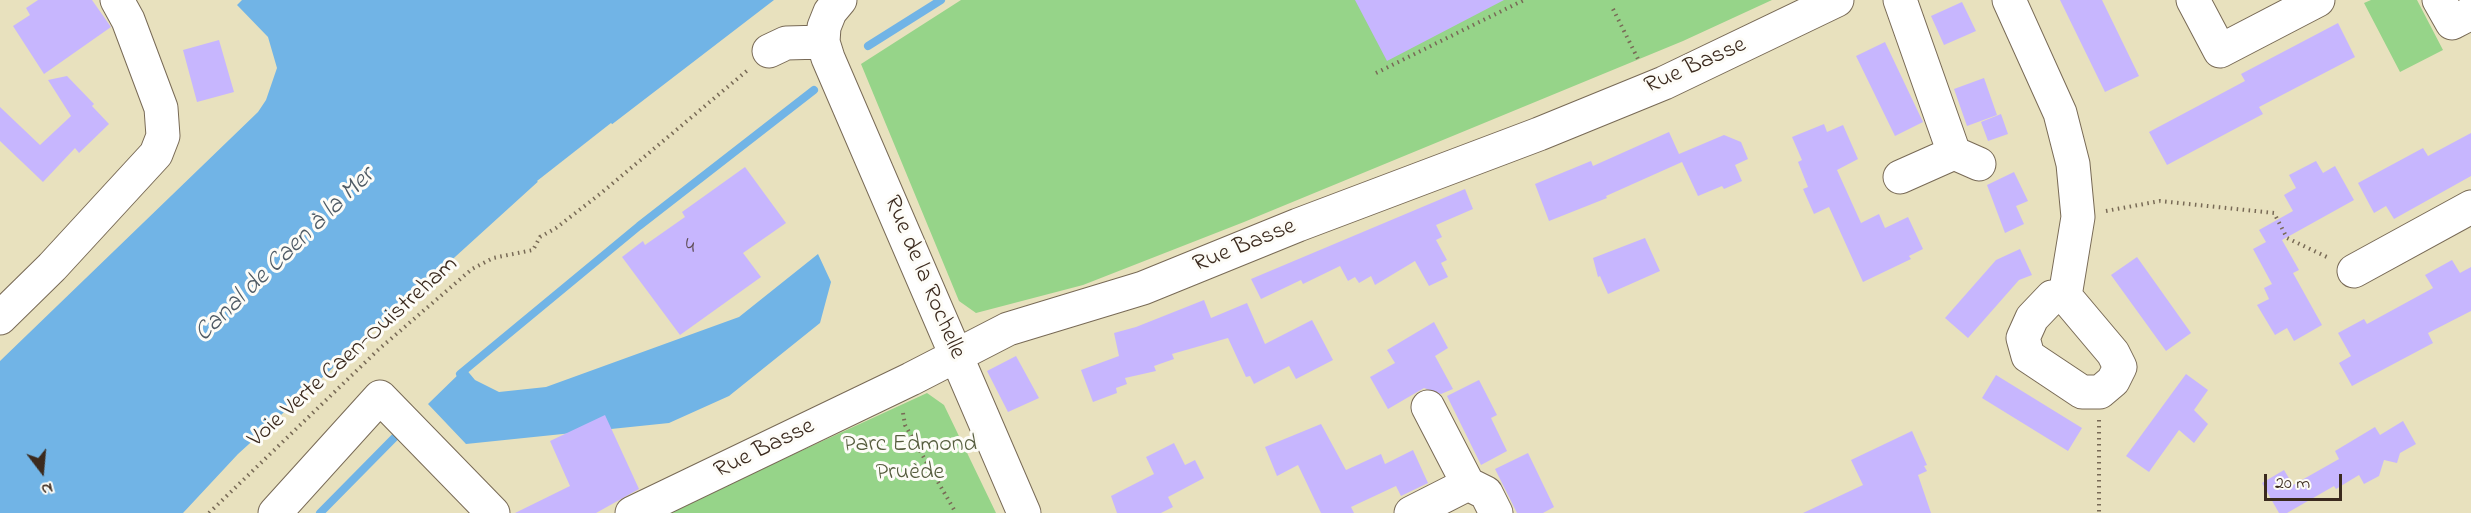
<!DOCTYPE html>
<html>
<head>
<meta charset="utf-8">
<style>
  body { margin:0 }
  #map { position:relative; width:2471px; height:513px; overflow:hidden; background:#e8e1be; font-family:"Indie Flower",sans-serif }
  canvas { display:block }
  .north { position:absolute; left:12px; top:441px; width:60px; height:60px; -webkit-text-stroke:4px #fdfcf7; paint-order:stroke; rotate:164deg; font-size:16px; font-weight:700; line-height:24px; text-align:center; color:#3b2a1e }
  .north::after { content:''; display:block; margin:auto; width:21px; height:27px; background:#3b2a1e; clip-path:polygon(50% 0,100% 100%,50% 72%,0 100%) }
  .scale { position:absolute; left:2264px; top:474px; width:78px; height:27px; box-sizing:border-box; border:3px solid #3b2a1e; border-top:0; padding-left:8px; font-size:18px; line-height:21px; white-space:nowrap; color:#3b2a1e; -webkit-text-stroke:4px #fdfcf7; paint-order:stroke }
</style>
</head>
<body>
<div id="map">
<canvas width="2471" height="513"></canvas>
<div class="north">N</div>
<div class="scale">20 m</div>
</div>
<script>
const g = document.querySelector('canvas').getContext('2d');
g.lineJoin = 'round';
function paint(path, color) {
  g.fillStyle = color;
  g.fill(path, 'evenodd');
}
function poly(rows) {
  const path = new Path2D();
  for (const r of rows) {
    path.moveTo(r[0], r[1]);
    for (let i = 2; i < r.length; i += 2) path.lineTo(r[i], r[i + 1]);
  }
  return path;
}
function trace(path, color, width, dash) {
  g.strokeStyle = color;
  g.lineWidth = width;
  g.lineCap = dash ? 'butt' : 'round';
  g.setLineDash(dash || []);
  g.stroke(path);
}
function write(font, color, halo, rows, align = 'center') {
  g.font = font + ' "Indie Flower",sans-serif';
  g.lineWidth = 6;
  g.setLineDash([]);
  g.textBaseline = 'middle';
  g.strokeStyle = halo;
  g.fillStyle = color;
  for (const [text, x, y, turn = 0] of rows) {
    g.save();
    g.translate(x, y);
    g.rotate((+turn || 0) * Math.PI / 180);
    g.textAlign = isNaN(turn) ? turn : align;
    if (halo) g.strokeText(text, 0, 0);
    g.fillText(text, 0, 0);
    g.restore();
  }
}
paint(poly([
  [961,0,1772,0,1683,41,1244,222,1083,285,976,313,959,301,861,64],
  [2371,0,2417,0,2443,50,2400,72,2364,3],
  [927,393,944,405,996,513,666,513]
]), '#96d489');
paint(poly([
  [242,0,774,0,542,178,238,454,183,513,0,513,0,361,258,112,266,100,277,68,268,37,237,5],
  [818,254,831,282,820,323,729,396,669,423,466,444,428,404,465,368,475,380,499,392,546,387,739,317]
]), '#71b4e6');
paint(poly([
  [611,123,614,126,540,184,537,181]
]), '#e8e1be');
trace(poly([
  [868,46,941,0],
  [460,374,639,226,814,90],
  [320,513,395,437]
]), '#71b4e6', 8);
paint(poly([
  [38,0,92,0,111,27,44,74,13,26,30,15,26,8],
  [1355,0,1504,0,1387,61],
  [2060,0,2102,0,2139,76,2105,92],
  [1962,2,1976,31,1944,45,1931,16],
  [2338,23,2355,57,2259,107,2263,114,2167,165,2149,132,2245,81,2241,74],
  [219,40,234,92,197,102,183,50],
  [1885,42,1923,122,1895,136,1856,56],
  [67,76,94,104,92,106,109,124,79,153,75,148,43,182,0,141,0,107,40,145,71,116,48,80],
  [1984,78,1997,115,1967,126,1954,89],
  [2001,114,2008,134,1988,141,1981,122],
  [1824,124,1827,132,1843,125,1858,159,1837,170,1861,223,1879,214,1885,228,1908,217,1923,249,1909,256,1911,259,1863,282,1829,207,1814,214,1803,189,1808,187,1798,162,1802,160,1792,137],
  [1669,132,1679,154,1724,135,1741,142,1748,159,1735,165,1742,181,1724,189,1722,186,1698,196,1682,162,1606,196,1607,198,1549,221,1535,184,1591,161,1593,166],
  [2471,133,2471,176,2394,219,2386,206,2374,213,2358,183,2423,148,2428,156],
  [2316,161,2323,173,2335,166,2354,200,2282,240,2299,270,2293,273,2322,325,2294,341,2287,328,2275,335,2257,305,2269,299,2264,288,2272,284,2253,249,2266,242,2259,230,2293,211,2284,195,2296,188,2289,175],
  [745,167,786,223,743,253,761,277,680,335,622,257,643,241,645,245,685,217,682,212],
  [2014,172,2028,201,2016,206,2024,224,2005,233,1987,185],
  [1465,189,1473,209,1436,225,1442,237,1436,240,1447,260,1441,263,1448,277,1429,286,1415,261,1375,285,1371,276,1359,283,1355,277,1348,281,1340,266,1303,284,1301,280,1261,299,1251,279],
  [1645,238,1660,271,1608,294,1600,276,1598,277,1593,258],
  [2020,249,2032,275,2019,280,1968,338,1945,318,1996,260],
  [2137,257,2191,333,2166,351,2111,275],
  [2452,260,2460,273,2471,267,2471,311,2428,333,2433,343,2352,386,2339,363,2351,356,2338,333,2364,319,2367,324,2433,288,2425,275],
  [1204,300,1211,318,1247,303,1265,344,1312,320,1333,360,1296,379,1289,366,1254,384,1250,376,1246,377,1228,338,1172,354,1174,359,1154,366,1156,371,1125,378,1127,384,1116,388,1117,393,1093,402,1081,370,1119,356,1114,333,1136,327],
  [1434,322,1448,348,1435,356,1453,389,1441,394,1424,388,1388,409,1370,377,1395,363,1387,350],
  [1016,356,1039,398,1008,412,987,371],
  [2186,374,2208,390,2194,410,2208,424,2194,443,2179,430,2149,472,2126,456],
  [1996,375,2082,428,2068,451,1982,398],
  [1479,380,1497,415,1491,418,1507,451,1481,465,1447,396],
  [605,415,639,489,596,513,515,513,570,486,550,441],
  [2403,421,2416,444,2400,453,2397,463,2384,460,2379,476,2364,484,2359,475,2336,489,2334,486,2287,513,2279,513,2262,483,2284,470,2293,485,2339,459,2335,451,2375,427,2380,435],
  [1321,424,1346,470,1381,454,1385,464,1413,450,1428,483,1401,496,1396,486,1351,507,1354,513,1321,513,1298,465,1277,476,1265,447],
  [1912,431,1927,465,1924,466,1927,471,1918,475,1931,513,1803,513,1863,485,1851,460],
  [1174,443,1185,465,1195,460,1204,478,1168,497,1173,507,1161,513,1117,513,1111,496,1154,474,1146,457],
  [1528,453,1554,507,1543,513,1517,513,1495,469]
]), '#c7b6fe');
const minor = poly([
  [840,0,830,12,824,27,823,42,828,58,1024,513],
  [1900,0,1954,153,1900,177],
  [2009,0,2060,113,2073,164,2078,217,2065,296,2113,353,2120,367,2113,381,2100,392,2082,392,2028,356,2023,338,2032,318,2052,297,2065,296],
  [2193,0,2220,51,2318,0],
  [2439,0,2452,23,2471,13],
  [769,51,786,43,823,42],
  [1954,153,1979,164],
  [2354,271,2471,207],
  [0,318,52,267,156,154,163,136,161,108,128,20,117,0],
  [1468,484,1486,493,1496,513],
  [275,513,380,397,493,513],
  [632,513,911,379,1008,329,1143,288,1298,225,1539,134,1664,83,1837,0],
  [1411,513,1468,484,1428,407]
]);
trace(minor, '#786a56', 35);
trace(poly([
  [1613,9,1639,61],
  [1376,73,1524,0],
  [2106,211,2160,201,2274,213,2287,238,2329,258],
  [903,413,905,425,956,513],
  [2099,420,2099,513],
  [209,513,379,349,472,269,493,258,533,250,540,237,556,228,600,194,749,69]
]), '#786a56', 4, [1.5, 4.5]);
trace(minor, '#fff', 33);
write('21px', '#5e4d56', null, [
  ["4",690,249]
]);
write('24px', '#3b2a1e', '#fdfcf7', [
  ["Rue Basse",1696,67,-24],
  ["Rue Basse",1245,247,-22],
  ["Rue de la Rochelle",923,278,67],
  ["Voie Verte Caen-Ouistreham",354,353,-42],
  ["Rue Basse",765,450,-26]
]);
write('24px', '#565d3e', '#fdfcf7', [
  ["Parc Edmond",910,446],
  ["Pruède",910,474]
]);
write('italic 26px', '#4e5a64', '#fdfcf7', [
  ["Canal de Caen à la Mer",286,256,-44]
]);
</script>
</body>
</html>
